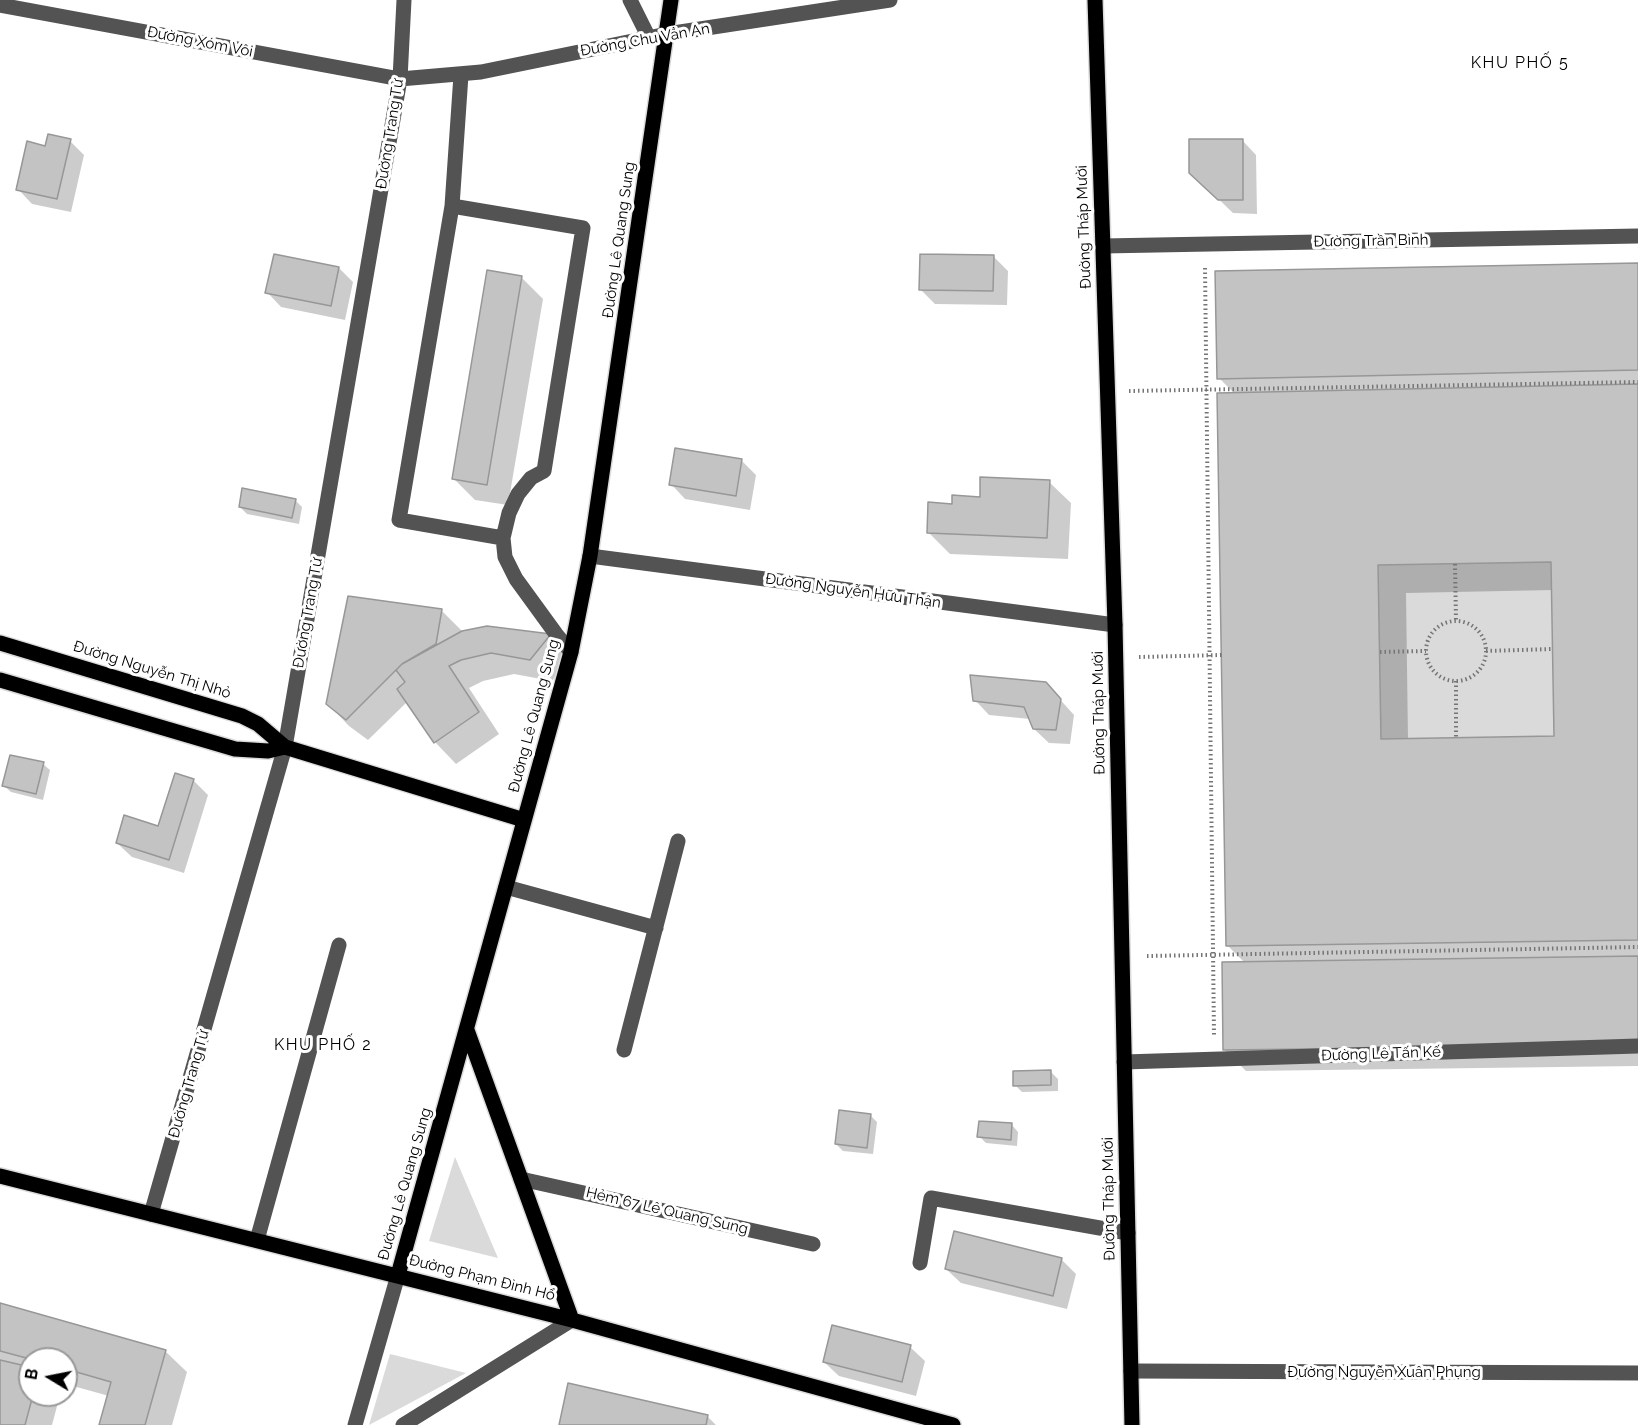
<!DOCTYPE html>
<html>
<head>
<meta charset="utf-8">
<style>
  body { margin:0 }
  #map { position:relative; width:1638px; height:1425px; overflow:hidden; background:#fff; font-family:Raleway,sans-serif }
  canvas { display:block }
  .north { position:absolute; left:18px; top:1347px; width:60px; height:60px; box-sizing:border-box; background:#fff; border:2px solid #999; border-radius:50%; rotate:280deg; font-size:16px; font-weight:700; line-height:24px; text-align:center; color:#000 }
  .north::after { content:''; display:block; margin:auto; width:21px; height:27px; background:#000; clip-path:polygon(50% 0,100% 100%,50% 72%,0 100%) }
</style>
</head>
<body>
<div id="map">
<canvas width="1638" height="1425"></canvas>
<div class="north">B</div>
</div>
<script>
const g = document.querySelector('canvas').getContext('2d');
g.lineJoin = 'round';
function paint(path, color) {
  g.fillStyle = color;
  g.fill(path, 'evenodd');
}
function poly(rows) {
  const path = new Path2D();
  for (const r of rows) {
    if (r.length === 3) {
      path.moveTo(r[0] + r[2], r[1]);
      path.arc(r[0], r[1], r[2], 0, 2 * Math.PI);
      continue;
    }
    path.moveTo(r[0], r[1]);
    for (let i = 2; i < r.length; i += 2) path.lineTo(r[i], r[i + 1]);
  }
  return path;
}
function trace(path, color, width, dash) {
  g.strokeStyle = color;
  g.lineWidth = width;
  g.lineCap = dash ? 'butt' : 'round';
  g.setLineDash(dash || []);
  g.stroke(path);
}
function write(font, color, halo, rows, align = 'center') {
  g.font = font + ' Raleway,sans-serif';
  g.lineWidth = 6;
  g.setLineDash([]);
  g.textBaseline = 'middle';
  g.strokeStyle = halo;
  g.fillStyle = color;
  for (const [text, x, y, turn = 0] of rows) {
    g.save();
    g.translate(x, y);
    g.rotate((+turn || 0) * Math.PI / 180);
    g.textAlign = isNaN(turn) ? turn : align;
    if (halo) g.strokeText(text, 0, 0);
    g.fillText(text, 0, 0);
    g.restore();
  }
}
paint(poly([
  [1551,562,1554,736,1381,739,1378,565],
  [455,1157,498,1258,429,1241],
  [390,1354,466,1373,369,1425]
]), '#dadada');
paint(poly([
  [1242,140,1256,155,1257,214,1233,213,1206,187],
  [70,141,84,155,71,212,32,204,18,189,46,148],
  [993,256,1008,271,1007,305,935,304,921,290],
  [1638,264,1638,1066,1246,1071,1224,1049,1245,963,1227,945,1235,394,1219,378],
  [1553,590,1555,737,1408,740,1406,593],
  [339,268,353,282,345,320,281,307,267,292],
  [521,277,543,299,508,505,475,500,453,478],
  [741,460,756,475,750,510,685,499,671,484],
  [1049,482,1071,503,1068,559,950,554,928,532,953,505],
  [295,500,302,507,299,524,247,514,240,507],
  [441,610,463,632,550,635,571,656,552,681,514,674,483,681,469,688,499,734,456,764,435,742,407,702,368,740,349,726,328,704],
  [1056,695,1074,715,1070,744,1049,743,1034,729,1030,719,989,715,975,700],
  [43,764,50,770,43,800,11,792,4,786],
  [193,780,208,795,184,873,132,857,117,843,159,828],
  [1051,1072,1058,1079,1058,1091,1022,1092,1015,1085],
  [870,1115,877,1122,873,1154,843,1151,836,1144],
  [1012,1125,1018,1132,1017,1146,986,1143,979,1136],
  [1061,1259,1076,1274,1067,1309,961,1283,946,1269],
  [0,1305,165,1351,187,1372,172,1425,101,1425,109,1396,66,1384,66,1359,30,1359,30,1395,60,1395,52,1425,0,1425],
  [910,1347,925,1361,916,1396,839,1376,824,1362],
  [707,1416,716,1425,560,1425]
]), '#0003');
const building = poly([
  [48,134,71,139,57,199,16,190,27,141,45,146,48,134],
  [1189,139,1243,139,1243,200,1218,200,1189,173,1189,139],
  [274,254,339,267,331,306,265,293,274,254],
  [920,254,994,255,993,291,919,290,920,254],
  [1638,263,1638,370,1217,379,1215,271,1638,263],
  [487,270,522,276,487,485,452,479,487,270],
  [1638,384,1638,940,1226,946,1217,393,1638,384],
  [1551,562,1554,736,1381,739,1378,565,1551,562],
  [675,448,742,459,736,496,669,485,675,448],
  [980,477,1050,480,1047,538,927,533,928,502,952,504,952,495,980,497,980,477],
  [242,488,296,499,292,518,239,507,242,488],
  [348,596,442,609,436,644,402,664,346,720,326,704,348,596],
  [487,626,551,634,530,660,491,653,461,660,449,666,479,712,434,743,397,689,405,682,396,670,402,664,462,631,487,626],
  [970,675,1046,682,1061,699,1056,730,1033,729,1024,707,973,701,970,675],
  [10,755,44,762,36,794,2,786,10,755],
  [175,773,194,779,169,860,116,843,124,815,158,826,175,773],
  [1638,956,1638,1045,1223,1050,1222,962,1638,956],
  [1051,1070,1051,1085,1013,1086,1013,1071,1051,1070],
  [839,1110,871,1114,867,1148,835,1144,839,1110],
  [979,1121,1012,1123,1011,1140,977,1137,979,1121],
  [954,1231,1062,1258,1053,1296,945,1269,954,1231],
  [0,1303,166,1350,145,1425,99,1425,111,1382,66,1369,66,1359,30,1359,0,1351,0,1303],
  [832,1325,911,1345,902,1382,823,1362,832,1325],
  [0,1360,30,1367,30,1395,33,1395,25,1425,0,1425,0,1360],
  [568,1383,708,1415,706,1425,559,1425,568,1383]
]);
paint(building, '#c3c3c3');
trace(building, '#979797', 1.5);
const major = poly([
  [1095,0,1115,625,1132,1425],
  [0,643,242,716,258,724,285,747,524,820],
  [0,680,235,749,268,751,285,747],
  [467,1030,572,1320],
  [0,1176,572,1320,953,1425],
  [398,1275,571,652,590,556,671,0]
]);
trace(major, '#dbdbdb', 18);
trace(poly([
  [1205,268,1214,1035],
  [1129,391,1638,382],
  [1455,564,1456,621],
  [1456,651,30],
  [1486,651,1553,649],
  [1380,652,1426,651],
  [1139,657,1222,655],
  [1456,681,1456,738],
  [1147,956,1638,947]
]), '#757575', 4, [1.5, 3]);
trace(poly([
  [630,0,649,38],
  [0,5,400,79,481,72,667,34,890,0],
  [461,75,452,206,583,228,544,471,531,478,518,494,509,513,503,538,505,557,516,579,556,634,571,652],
  [452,206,399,520,503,538],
  [1103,246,1638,236],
  [590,556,1115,625],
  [506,887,656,928],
  [624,1050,678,841],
  [1124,1062,1638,1046],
  [521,1179,813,1244],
  [151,1214,285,747,400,79,404,0],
  [257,1240,339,945],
  [920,1263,931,1198,1128,1233],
  [1131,1371,1638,1373],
  [355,1425,398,1275],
  [403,1425,572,1320]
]), '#535353', 15);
trace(major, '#000', 15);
write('15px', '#000', '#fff', [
  ["Đường Chu Văn An",645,40,-10],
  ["Đường Xóm Vôi",200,42,11],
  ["Đường Trang Tử",390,134,-81],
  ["Đường Tháp Mười",1084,227,-92],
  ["Đường Lê Quang Sung",619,240,-82],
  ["Đường Trần Bình",1371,241,-1],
  ["Đường Nguyễn Hữu Thận",853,591,8],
  ["Đường Trang Tử",308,613,-80],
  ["Đường Nguyễn Thị Nhỏ",152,670,17],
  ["Đường Tháp Mười",1099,713,-91],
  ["Đường Lê Quang Sung",534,716,-75],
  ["Đường Lê Tấn Kế",1381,1054,-2],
  ["Đường Trang Tử",189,1084,-74],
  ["Đường Lê Quang Sung",405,1184,-74],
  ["Đường Tháp Mười",1109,1199,-91],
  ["Hẻm 67 Lê Quang Sung",667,1211,13],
  ["Đường Phạm Đình Hổ",482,1278,14],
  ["Đường Nguyễn Xuân Phụng",1384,1372]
]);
g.letterSpacing = '1.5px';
write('16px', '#000', '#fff', [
  ["KHU PHỐ 5",1520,63],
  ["KHU PHỐ 2",323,1045]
]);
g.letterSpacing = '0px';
</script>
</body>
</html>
